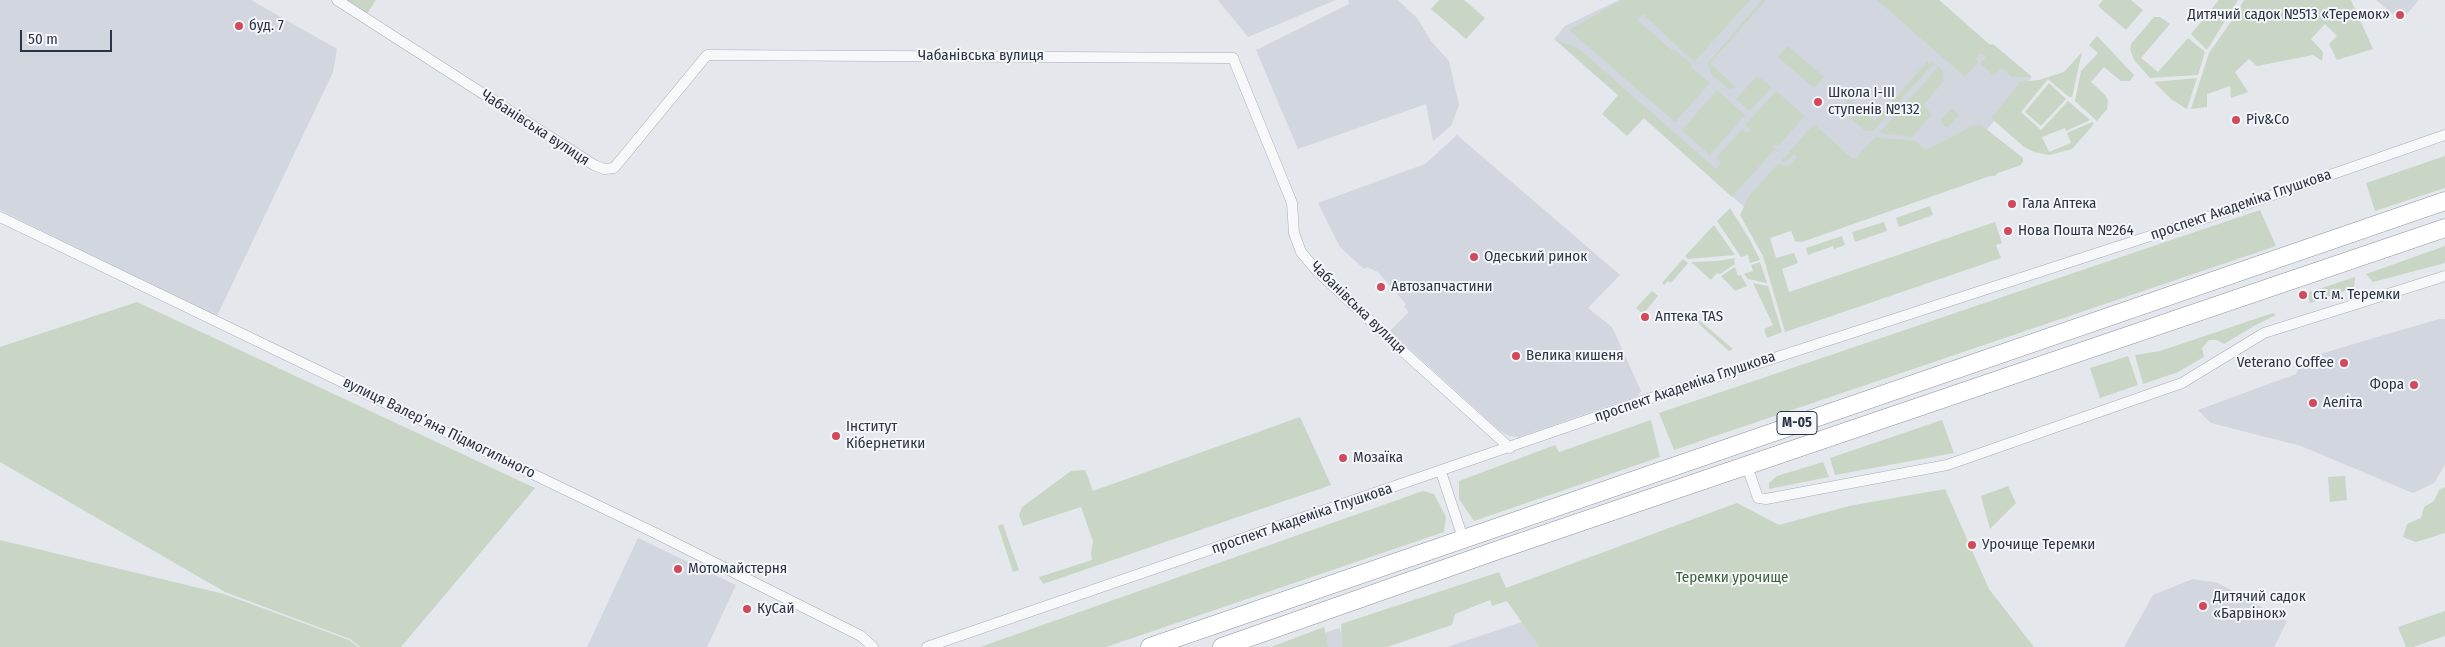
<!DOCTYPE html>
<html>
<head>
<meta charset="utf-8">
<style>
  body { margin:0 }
  #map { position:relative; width:2445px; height:647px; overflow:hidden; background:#e4e7ec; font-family:"Fira Sans Condensed",sans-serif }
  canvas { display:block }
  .scale { position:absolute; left:20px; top:30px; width:92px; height:22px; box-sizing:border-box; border:2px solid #2b3445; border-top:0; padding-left:6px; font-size:15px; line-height:18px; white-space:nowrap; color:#2b3445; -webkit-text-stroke:4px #f4f6f9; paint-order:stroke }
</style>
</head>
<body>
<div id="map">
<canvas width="2445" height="647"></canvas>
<div class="scale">50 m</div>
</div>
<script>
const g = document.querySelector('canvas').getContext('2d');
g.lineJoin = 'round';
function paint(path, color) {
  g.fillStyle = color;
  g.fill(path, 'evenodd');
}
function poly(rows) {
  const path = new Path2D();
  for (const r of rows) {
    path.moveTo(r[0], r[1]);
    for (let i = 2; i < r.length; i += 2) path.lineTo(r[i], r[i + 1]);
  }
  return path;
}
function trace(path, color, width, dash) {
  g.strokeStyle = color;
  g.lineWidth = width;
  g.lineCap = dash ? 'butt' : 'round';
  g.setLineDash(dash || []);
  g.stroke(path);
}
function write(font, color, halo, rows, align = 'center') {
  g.font = font + ' "Fira Sans Condensed",sans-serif';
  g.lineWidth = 4;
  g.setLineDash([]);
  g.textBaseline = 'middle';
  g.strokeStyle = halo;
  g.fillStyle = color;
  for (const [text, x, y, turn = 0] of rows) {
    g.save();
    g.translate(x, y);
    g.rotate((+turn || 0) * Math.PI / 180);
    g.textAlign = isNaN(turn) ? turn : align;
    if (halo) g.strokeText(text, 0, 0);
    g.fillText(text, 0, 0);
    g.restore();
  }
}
paint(poly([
  [0,0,251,0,337,49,333,72,217,316,0,210],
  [1218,0,1336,0,1248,37],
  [1348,0,1398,0,1417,18,1431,41,1449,61,1459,105,1451,126,1433,141,1426,104,1298,149,1256,50,1349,4],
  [1619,0,1939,0,1990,45,1993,44,2032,77,1978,140,1751,213,1554,39,1565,26],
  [2376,0,2419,0,2401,21],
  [1457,135,1620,275,1588,308,1612,327,1641,391,1638,396,1519,437,1509,436,1500,431,1390,331,1409,312,1404,307,1406,304,1378,272,1367,267,1364,269,1340,247,1318,203,1425,164],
  [2439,319,2445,319,2445,465,2434,483,2413,493,2301,446,2211,423,2198,410,2296,374,2303,359],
  [638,538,736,585,707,647,587,647],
  [2193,579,2218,583,2287,621,2274,647,2124,647,2153,595],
  [1522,622,1539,647,1447,647],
  [1339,628,1347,647,1284,647]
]), '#d2d6de');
paint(poly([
  [337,0,376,0,364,18],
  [1439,0,1464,0,1485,18,1466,39,1431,9],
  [1622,0,1750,0,1694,62,1643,14,1637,20,1672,50,1673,49,1692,64,1691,67,1710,83,1675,122,1569,30],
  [1762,0,1766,0,1710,63,1736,87,1729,89,1711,74,1708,63],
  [1877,0,1939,0,1990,45,1993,44,2032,77,2012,77,2001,68,1994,76,1980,63,1986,57,1981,53,1976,59,1978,62,1965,77],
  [2103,0,2131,0,2143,10,2126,30,2098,6],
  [2219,0,2238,0,2207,50,2191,34],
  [2244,0,2351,0,2373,49,2337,60,2329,44,2337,36,2325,24,2311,39,2323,52,2322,61,2313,55,2257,66,2249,59,2235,72,2248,92,2231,98,2230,86,2207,94,2207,107,2191,109,2209,53,2237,13],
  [2154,17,2160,17,2170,24,2141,58,2158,72,2188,38,2205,52,2198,75,2150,78,2134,60,2130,49,2131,44],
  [2097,36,2134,75,2130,81,2121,81,2104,67,2091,82,2105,95,2108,101,2107,109,2097,121,2075,101,2081,71,2098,53,2089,45],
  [1555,39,1578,48,1716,169,1721,163,1716,158,1742,129,1747,133,1750,130,1745,125,1776,91,1805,116,1778,146,1775,144,1772,146,1775,149,1732,197,1644,118,1627,136,1602,114,1618,95],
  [1788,46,1824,77,1814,88,1778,57],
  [2082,52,2072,97,2069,97,2048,79,2021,112,2041,130,2068,101,2090,120,2066,131,2065,128,2042,137,2049,152,2071,143,2067,133,2092,122,2094,124,2072,149,2049,155,2034,152,2024,147,1991,118,2019,84,2017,82,2039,80,2064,72],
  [1932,61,1934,63,1873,131,1864,130,1841,109,1849,99,1875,121,1927,62,1930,64],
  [1939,66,1943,72,1944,80,1923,106,1932,114,1912,137,1879,133],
  [1757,76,1772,87,1750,111,1736,99],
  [2197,78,2187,109,2172,100,2154,82],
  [2049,83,2066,99,2041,126,2025,112],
  [1717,90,1745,115,1710,155,1682,130],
  [1952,108,1959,115,1948,127,1945,127,1941,120],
  [1814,124,1854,160,1875,137,1915,141,1926,150,1972,126,1981,125,2023,158,2023,161,2021,165,1998,173,1995,176,1990,176,1802,242,1795,241,1791,231,1770,238,1776,258,1794,253,1798,263,1782,269,1789,292,1995,222,2002,243,1996,245,2001,258,1785,332,1763,256,1740,215,1749,196,1778,164,1788,167,1797,157,1794,154,1786,162,1781,161],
  [2445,156,2445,188,2375,211,2366,183],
  [1930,206,1933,215,1899,227,1896,218],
  [1730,208,1750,240,1760,260,1750,263,1748,255,1741,257,1717,221],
  [2260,210,2276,246,1674,450,1659,413],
  [1884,222,1887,231,1855,242,1852,232],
  [1714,225,1735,255,1688,259,1685,256],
  [1842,236,1845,245,1834,249,1833,246,1808,255,1806,248],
  [2445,246,2445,263,2373,282,2366,274],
  [1736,258,1734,260,1735,264,1720,274,1717,273,1711,280,1691,262,1717,261],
  [1683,259,1688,263,1671,283,1668,281,1664,285,1662,283],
  [1760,262,1767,283,1748,279,1744,274,1753,271,1751,265],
  [1735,267,1738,276,1741,275,1747,286,1735,291,1721,276],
  [2355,277,2354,288,2310,303,2307,293],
  [1753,283,1768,286,1782,332,1767,338,1764,329,1773,325],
  [1652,291,1658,296,1643,314,1636,308],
  [137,302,535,488,401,647,360,647,350,639,225,592,0,462,0,347],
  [2273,313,2276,315,2254,326,2224,344,2217,340,2209,340,2202,348,2204,357,2178,372,2143,384,2135,355,2160,351],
  [1692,314,1733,349,1729,351,1690,316],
  [2128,356,2138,385,2100,398,2090,368],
  [1300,417,1331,485,1043,584,1039,577,1092,560,1091,553,1093,541,1081,507,1023,526,1019,515,1022,507,1071,471,1085,470,1093,491],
  [1651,420,1660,457,1474,521,1459,499,1459,481,1555,445,1559,452],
  [1942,420,1954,453,1835,475,1830,458],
  [1823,462,1829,477,1769,489,1769,483,1777,476],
  [2345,476,2347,500,2330,502,2328,477],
  [2008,486,2016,503,1990,529,1981,496],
  [2445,487,2445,533,2416,542,2403,537,2407,524,2421,518,2424,507,2434,501,2439,490],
  [1945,489,1989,589,2034,647,1539,647,1507,601,1492,606,1490,600,1455,614,1452,625,1387,647,1342,647,1341,624,1499,572,1506,588,1737,503,1779,525,1849,506],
  [1423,491,1434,494,1446,517,1444,532,1106,647,980,647],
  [1003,524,1019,570,1013,572,998,526],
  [0,540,224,594,349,640,358,647,0,647],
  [2445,611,2445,636,2413,647,2406,647,2398,627],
  [1324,627,1328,647,1271,647]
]), '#c9d6c5');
const minor = poly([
  [337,0,594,165,604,169,614,168,707,55,1233,58,1292,203,1294,233,1301,252,1317,271,1407,355,1510,448],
  [0,217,657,534,861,636,873,647],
  [1747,466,1758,498,1766,499,1947,465,2182,383,2264,333,2445,276],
  [1441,472,1463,538],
  [927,647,1648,399,2221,213,2445,135]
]);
const trunk = poly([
  [1150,647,2445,201],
  [1222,647,1501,549,2445,228]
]);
trace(minor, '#a9aeb7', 11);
trace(trunk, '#8b94a3', 19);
trace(minor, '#f7f8fa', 10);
trace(trunk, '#fff', 18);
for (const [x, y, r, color] of [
  [2400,15,5,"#d1495b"],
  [239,26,5,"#d1495b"],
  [1818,102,5,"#d1495b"],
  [2236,120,5,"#d1495b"],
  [2012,204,5,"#d1495b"],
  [2008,231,5,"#d1495b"],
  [1474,257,5,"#d1495b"],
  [1381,287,5,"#d1495b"],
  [2303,295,5,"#d1495b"],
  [1645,317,5,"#d1495b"],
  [1516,356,5,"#d1495b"],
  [2344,363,5,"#d1495b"],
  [2414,385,5,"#d1495b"],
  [2313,403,5,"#d1495b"],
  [836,436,5,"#d1495b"],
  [1343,458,5,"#d1495b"],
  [1972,545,5,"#d1495b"],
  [678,569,5,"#d1495b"],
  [2203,606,5,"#d1495b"],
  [747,609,5,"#d1495b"]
]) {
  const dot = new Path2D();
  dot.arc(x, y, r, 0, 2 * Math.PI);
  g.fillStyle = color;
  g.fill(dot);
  trace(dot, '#f4f6f9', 2);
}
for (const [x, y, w] of [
  [1797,423,40]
]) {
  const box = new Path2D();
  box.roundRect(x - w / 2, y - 11.5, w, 23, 4);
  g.fillStyle = '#f4f6f9';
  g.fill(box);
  trace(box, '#2b3445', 1);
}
write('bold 14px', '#2b3445', null, [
  ["М-05",1797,423]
]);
write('15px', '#2b3445', '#f4f6f9', [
  ["Дитячий садок №513 «Теремок»",2390,15,"right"],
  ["буд. 7",249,26],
  ["Школа І-ІІІ",1828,93],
  ["ступенів №132",1828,110],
  ["Piv&Co",2246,120],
  ["Гала Аптека",2022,204],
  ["Нова Пошта №264",2018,231],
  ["Одеський ринок",1484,257],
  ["Автозапчастини",1391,287],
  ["ст. м. Теремки",2313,295],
  ["Аптека TAS",1655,317],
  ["Велика кишеня",1526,356],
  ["Veterano Coffee",2334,363,"right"],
  ["Фора",2404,385,"right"],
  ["Аеліта",2323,403],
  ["Інститут",846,427],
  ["Кібернетики",846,444],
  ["Мозаїка",1353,458],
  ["Урочище Теремки",1982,545],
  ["Мотомайстерня",688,569],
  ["Дитячий садок",2213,597],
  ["«Барвінок»",2213,614],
  ["КуСай",757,609]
], 'left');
write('15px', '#2b3445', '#f4f6f9', [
  ["Чабанівська вулиця",981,56],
  ["Чабанівська вулиця",535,128,33],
  ["проспект Академіка Глушкова",2241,205,-19],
  ["Чабанівська вулиця",1358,308,44],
  ["проспект Академіка Глушкова",1685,387,-19],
  ["вулиця Валерʼяна Підмогильного",439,428,26],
  ["проспект Академіка Глушкова",1302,519,-19]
]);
write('15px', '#3f6138', '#f4f6f9', [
  ["Теремки урочище",1732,578]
]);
</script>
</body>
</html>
